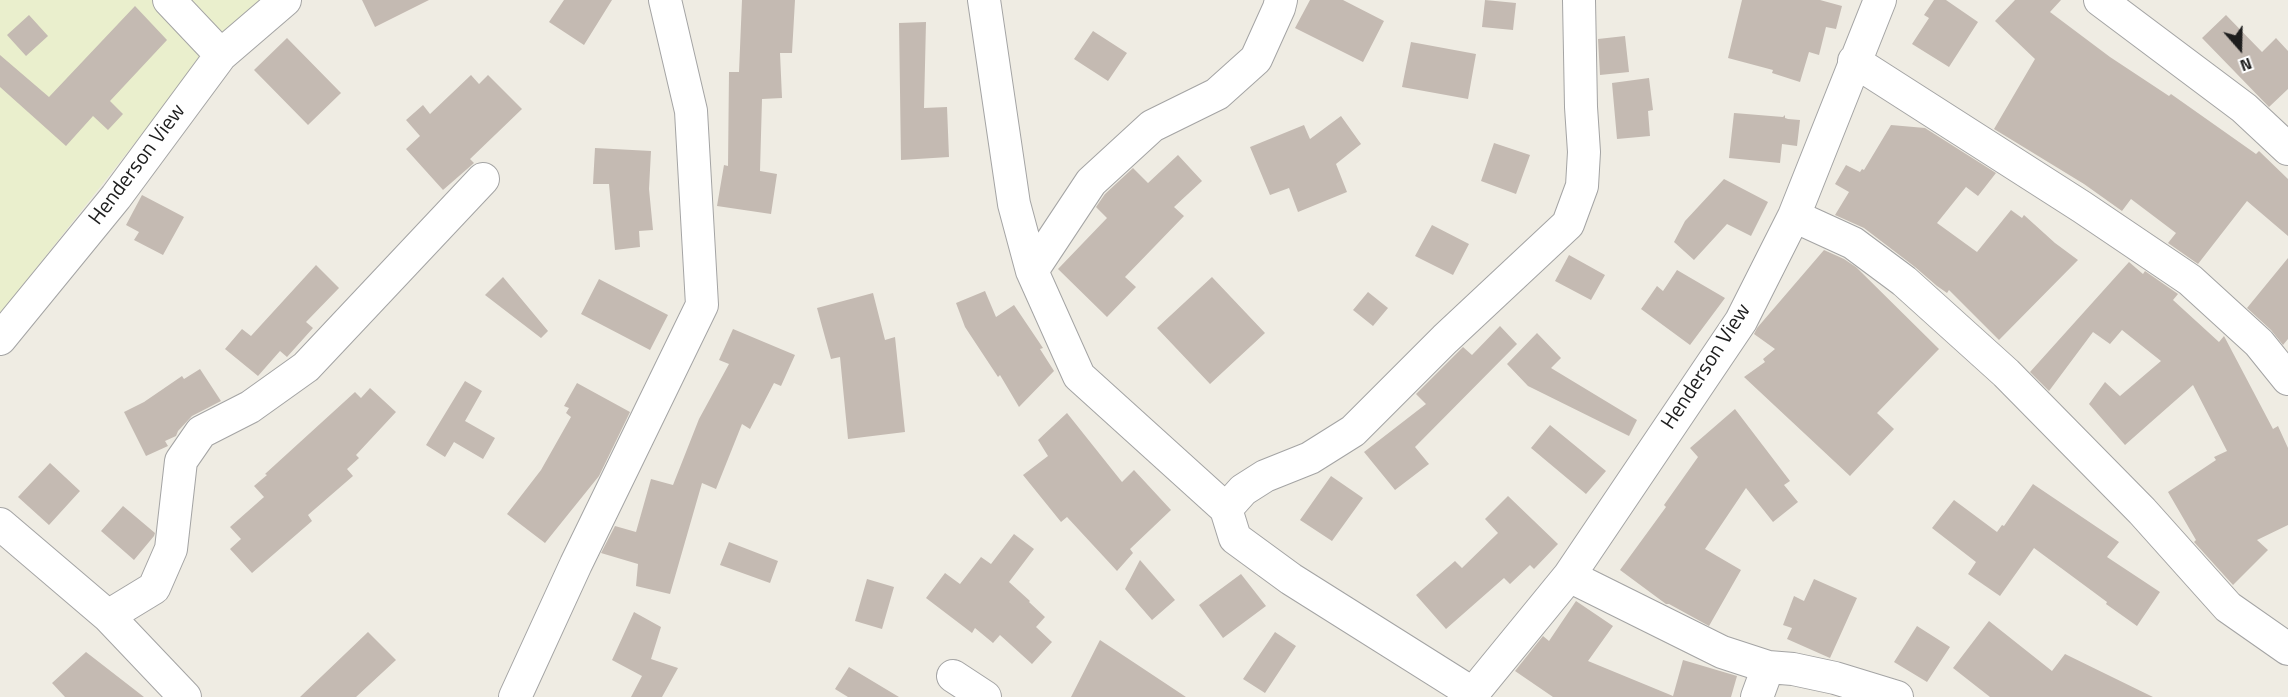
<!DOCTYPE html>
<html>
<head>
<meta charset="utf-8">
<style>
  body { margin:0 }
  #map { position:relative; width:2288px; height:697px; overflow:hidden; background:#efece3; font-family:"Titillium Web",sans-serif }
  canvas { display:block }
  .north { position:absolute; left:2210px; top:18px; width:60px; height:60px; -webkit-text-stroke:4px #fff; paint-order:stroke; rotate:160deg; font-size:16px; font-weight:700; line-height:24px; text-align:center; color:#1d1d1d }
  .north::after { content:''; display:block; margin:auto; width:21px; height:27px; background:#1d1d1d; clip-path:polygon(50% 0,100% 100%,50% 72%,0 100%) }
</style>
</head>
<body>
<div id="map">
<canvas width="2288" height="697"></canvas>
<div class="north">N</div>
</div>
<script>
const g = document.querySelector('canvas').getContext('2d');
g.lineJoin = 'round';
function paint(path, color) {
  g.fillStyle = color;
  g.fill(path, 'evenodd');
}
function poly(rows) {
  const path = new Path2D();
  for (const r of rows) {
    path.moveTo(r[0], r[1]);
    for (let i = 2; i < r.length; i += 2) path.lineTo(r[i], r[i + 1]);
  }
  return path;
}
function trace(path, color, width, dash) {
  g.strokeStyle = color;
  g.lineWidth = width;
  g.lineCap = dash ? 'butt' : 'round';
  g.setLineDash(dash || []);
  g.stroke(path);
}
function write(font, color, halo, rows, align = 'center') {
  g.font = font + ' "Titillium Web",sans-serif';
  g.lineWidth = 6;
  g.setLineDash([]);
  g.textBaseline = 'middle';
  g.strokeStyle = halo;
  g.fillStyle = color;
  for (const [text, x, y, turn = 0] of rows) {
    g.save();
    g.translate(x, y);
    g.rotate((+turn || 0) * Math.PI / 180);
    g.textAlign = isNaN(turn) ? turn : align;
    if (halo) g.strokeText(text, 0, 0);
    g.fillText(text, 0, 0);
    g.restore();
  }
}
paint(poly([
  [0,0,265,0,190,73,0,314]
]), '#eaefcd');
paint(poly([
  [362,0,429,0,375,27],
  [564,0,612,0,584,45,549,22],
  [742,0,795,0,792,53,780,53,782,98,762,99,760,171,777,174,771,214,717,206,724,165,728,166,729,72,739,72],
  [1310,0,1343,0,1384,21,1363,62,1295,28],
  [1485,0,1516,3,1513,30,1482,27],
  [1742,0,1820,0,1842,6,1836,29,1826,27,1819,55,1809,52,1800,82,1772,73,1773,70,1728,58],
  [1934,0,1946,0,1978,22,1949,67,1912,44,1929,18,1924,15],
  [2015,0,2061,0,2050,12,2110,57,2169,96,2171,94,2256,154,2259,151,2288,179,2288,236,2247,201,2198,264,2168,243,2176,233,2131,199,2122,211,2084,184,1994,129,2035,59,1995,21],
  [135,6,167,40,110,101,123,114,108,130,93,116,66,146,0,87,0,55,49,97],
  [29,15,48,36,26,56,7,35],
  [2226,15,2262,52,2276,38,2288,51,2288,89,2269,107,2202,38],
  [926,22,924,108,947,107,949,157,901,160,899,23],
  [1093,31,1127,53,1108,81,1074,59],
  [1625,36,1629,72,1600,75,1598,39],
  [287,38,341,93,308,125,254,70],
  [1411,42,1476,54,1468,99,1402,87],
  [471,75,479,84,488,75,522,109,470,159,474,163,443,190,406,149,420,136,406,120,423,105,430,114],
  [1649,78,1653,110,1648,111,1650,136,1617,139,1612,83],
  [1734,113,1783,117,1785,115,1785,118,1788,119,1800,120,1797,146,1782,144,1780,163,1729,158],
  [1341,116,1361,144,1336,164,1347,192,1298,212,1289,188,1270,195,1250,147,1304,125,1310,139],
  [1891,125,1925,128,1996,173,1978,196,1966,187,1937,223,1977,252,2011,210,2022,218,2024,215,2055,243,2078,260,1999,340,1949,290,1947,293,1937,286,1915,267,1864,228,1835,215,1849,192,1835,184,1846,165,1860,172,1862,169,1864,170],
  [1494,143,1530,155,1516,194,1481,181],
  [595,148,651,151,649,189,653,230,639,231,640,247,615,250,609,184,593,184],
  [1178,155,1202,181,1174,207,1184,216,1125,277,1136,287,1107,317,1058,269,1107,218,1096,207,1105,194,1133,168,1148,183],
  [1724,179,1768,202,1751,236,1727,224,1694,260,1674,242,1685,221],
  [142,195,184,217,163,255,134,240,139,232,126,225],
  [1432,225,1469,244,1453,275,1415,256],
  [1824,250,1844,259,1856,267,1939,349,1877,413,1894,429,1850,476,1744,377,1765,362,1763,359,1775,349,1754,334,1757,328],
  [1569,255,1605,275,1591,300,1555,281],
  [2288,258,2288,339,2283,345,2271,330,2247,308],
  [2129,262,2143,274,2145,271,2178,294,2173,300,2219,342,2224,336,2273,429,2278,426,2288,448,2288,525,2257,540,2268,550,2233,585,2194,542,2196,540,2168,492,2216,460,2214,457,2227,451,2193,385,2125,445,2089,404,2105,382,2120,396,2161,361,2122,330,2110,344,2093,332,2049,391,2030,372],
  [316,265,339,288,306,322,313,328,287,357,280,351,258,376,225,349,242,329,251,336],
  [1677,270,1725,298,1690,345,1641,309,1657,286,1663,291],
  [503,277,548,331,541,338,485,295],
  [1212,277,1265,333,1210,384,1157,328],
  [599,279,668,315,650,350,581,314],
  [985,291,996,317,1014,305,1043,348,1040,349,1054,371,1019,407,1000,375,998,377,965,327,956,303],
  [1368,292,1388,308,1373,326,1353,310],
  [873,293,885,340,895,337,905,432,848,439,840,357,831,359,817,308],
  [1500,326,1517,344,1415,447,1429,464,1395,490,1364,452,1426,404,1416,394,1463,347,1472,355],
  [733,329,795,355,781,386,774,383,750,429,742,424,716,489,702,483,670,594,636,586,638,564,601,553,615,526,636,532,651,479,673,485,699,419,729,364,719,360],
  [1537,333,1561,358,1551,368,1637,420,1629,436,1528,386,1507,364],
  [200,369,221,401,192,416,178,431,176,436,165,441,168,446,146,456,124,412,144,402,182,376,184,379],
  [465,381,482,391,465,421,495,438,483,459,454,442,445,457,426,445],
  [577,383,630,412,599,476,545,543,507,514,541,470,571,417,566,413,569,408,564,406],
  [370,388,396,412,356,455,359,458,347,469,353,476,308,515,312,521,252,573,230,549,241,539,230,527,264,497,254,486,267,475,265,474,355,392,361,398],
  [1735,409,1790,481,1784,485,1798,502,1773,522,1746,488,1705,549,1741,570,1709,626,1669,604,1666,604,1620,570,1666,507,1664,505,1698,457,1690,448],
  [1067,413,1122,482,1134,470,1171,510,1130,549,1133,553,1117,571,1067,517,1061,522,1023,475,1048,456,1038,440],
  [1550,425,1606,471,1586,494,1531,448],
  [50,463,80,491,49,525,18,497],
  [1331,476,1363,498,1332,541,1300,520],
  [2033,484,2119,542,2107,557,2160,592,2137,626,2106,604,2107,602,2034,548,2000,596,1968,574,1976,562,1932,528,1954,500,1997,532,2002,525,2004,526],
  [1508,496,1558,544,1534,569,1530,565,1510,584,1504,578,1446,629,1416,595,1455,561,1462,568,1498,533,1485,519],
  [123,506,155,533,154,536,134,560,101,531],
  [1014,534,1034,549,1009,582,1030,601,1029,602,1045,617,1036,627,1052,642,1032,664,1000,635,993,643,975,628,972,633,926,598,945,573,960,584,981,557,991,564],
  [729,542,778,561,770,583,720,565],
  [1140,560,1175,600,1152,620,1125,589],
  [1241,574,1266,606,1223,638,1199,605],
  [867,579,894,587,882,629,855,621],
  [1814,579,1857,598,1830,658,1787,639,1792,628,1783,625,1794,596,1804,601],
  [1576,601,1613,626,1588,661,1673,696,1683,660,1737,676,1731,697,1553,697,1515,671,1543,636,1549,641],
  [634,612,661,627,651,659,678,668,662,697,631,697,642,676,612,660],
  [1989,621,2052,671,2065,654,2153,697,1990,697,1953,668],
  [1917,626,1950,647,1927,682,1894,662],
  [368,632,396,660,356,697,300,697],
  [1275,632,1296,646,1265,693,1243,679],
  [1100,640,1186,697,1071,697],
  [86,652,144,697,65,697,52,683],
  [849,667,899,697,848,697,835,689]
]), '#c4bab2');
const street = poly([
  [169,0,221,55],
  [984,0,1014,204,1032,271,1079,376,1226,509,1235,538,1291,579,1472,693],
  [2100,0,2244,108,2288,149],
  [1854,61,2082,207,2190,280,2259,343,2288,379],
  [1794,216,1853,243,1904,281,2006,373,2142,511,2228,607,2288,649],
  [1032,271,1091,182,1152,126,1217,94,1256,59,1279,8,1281,0],
  [0,339,116,197,221,55,285,0],
  [1226,509,1243,490,1265,476,1310,458,1353,431,1445,339,1568,224,1582,186,1584,152,1581,107,1579,0],
  [0,524,108,616,185,697],
  [1569,576,1722,652,1768,667,1793,669,1835,678,1897,697],
  [108,616,154,588,171,549,181,461,201,432,250,407,306,367,483,179],
  [953,676,985,697],
  [515,697,576,564,702,305,691,111,665,0],
  [1470,697,1569,576,1741,321,1794,216,1880,0],
  [1757,697,1768,667]
]);
trace(street, '#a4a4a4', 34);
trace(street, '#fff', 32);
write('21px', '#1d1d1d', '#fff', [
  ["Henderson View",138,165,-53],
  ["Henderson View",1707,367,-57]
]);
</script>
</body>
</html>
